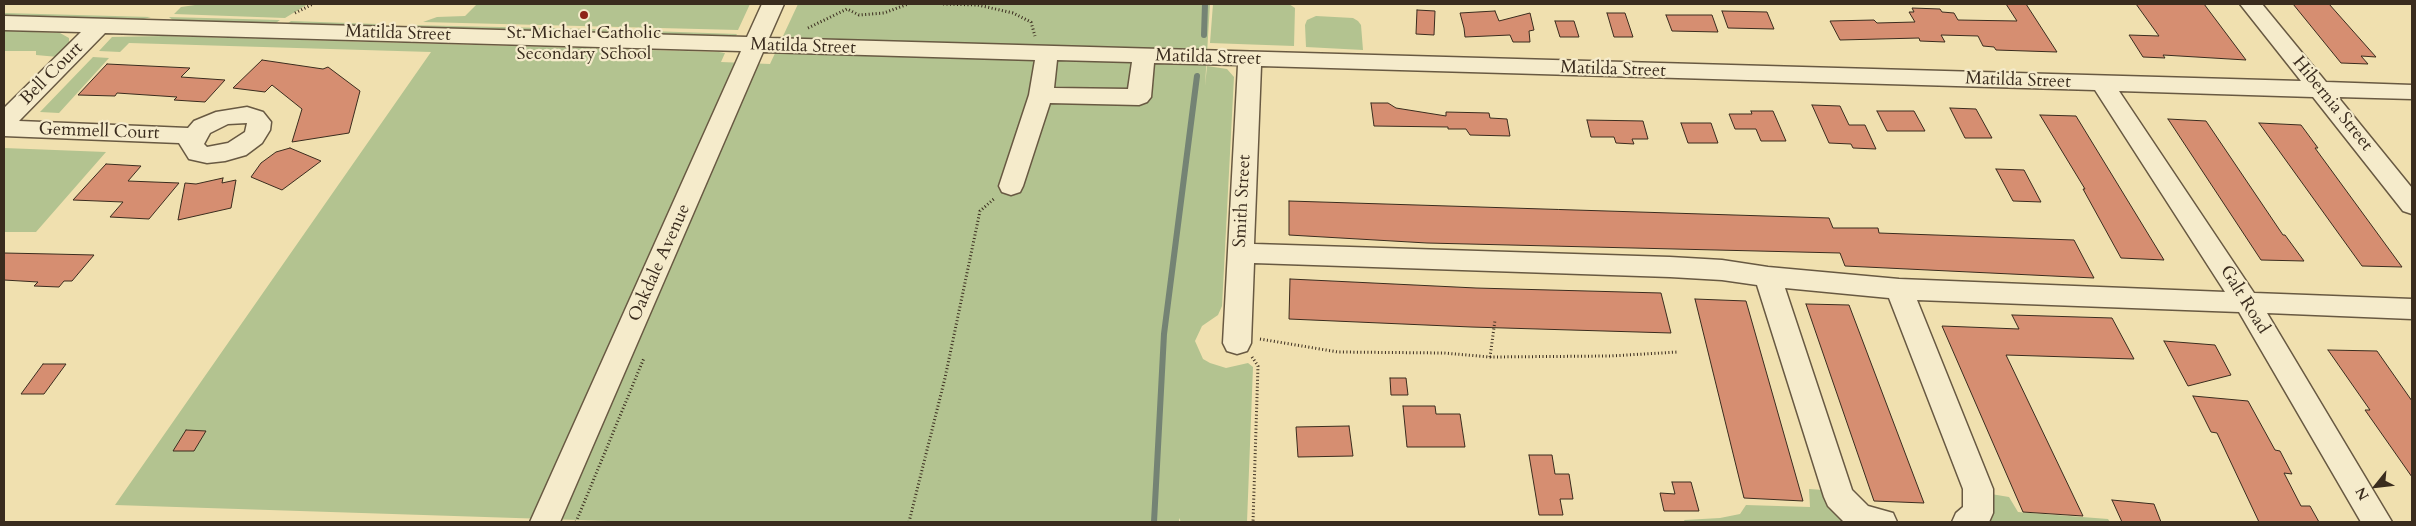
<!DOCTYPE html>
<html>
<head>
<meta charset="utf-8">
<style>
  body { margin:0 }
  #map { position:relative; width:2416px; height:526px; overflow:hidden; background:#f0e0af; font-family:Cardo,serif }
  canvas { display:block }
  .frame { position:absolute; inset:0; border:5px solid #3a2c1e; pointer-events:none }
  .north { position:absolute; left:2351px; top:461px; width:50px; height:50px; -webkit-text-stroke:4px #f5ebcb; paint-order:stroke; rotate:241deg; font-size:14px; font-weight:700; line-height:20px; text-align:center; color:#3a2c1e }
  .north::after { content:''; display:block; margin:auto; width:18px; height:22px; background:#3a2c1e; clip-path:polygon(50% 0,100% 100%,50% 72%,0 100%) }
</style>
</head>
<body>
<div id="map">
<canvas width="2416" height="526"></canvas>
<div class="frame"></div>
<div class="north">N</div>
</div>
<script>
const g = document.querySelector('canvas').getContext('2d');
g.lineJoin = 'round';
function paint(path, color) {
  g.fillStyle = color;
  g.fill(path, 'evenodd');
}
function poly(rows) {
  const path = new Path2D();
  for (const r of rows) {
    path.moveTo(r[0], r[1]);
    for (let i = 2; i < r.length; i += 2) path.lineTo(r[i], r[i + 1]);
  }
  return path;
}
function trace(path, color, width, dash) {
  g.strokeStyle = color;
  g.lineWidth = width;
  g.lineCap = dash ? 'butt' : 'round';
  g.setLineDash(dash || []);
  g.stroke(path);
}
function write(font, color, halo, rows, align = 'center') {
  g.font = font + ' Cardo,serif';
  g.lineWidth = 4.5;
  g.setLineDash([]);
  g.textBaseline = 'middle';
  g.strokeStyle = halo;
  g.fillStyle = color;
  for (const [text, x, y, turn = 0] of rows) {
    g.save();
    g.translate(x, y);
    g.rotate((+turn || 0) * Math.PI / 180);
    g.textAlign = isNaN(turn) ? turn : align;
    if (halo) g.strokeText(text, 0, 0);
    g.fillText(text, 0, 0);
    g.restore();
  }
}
paint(poly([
  [202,4,308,4,285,18,174,14,181,7],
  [477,4,750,4,738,30,423,22,437,17,465,16],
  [798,4,1210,4,1205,86,1207,66,1227,69,1234,77,1222,306,1218,315,1202,326,1195,341,1203,359,1210,363,1226,368,1248,363,1253,367,1247,522,1181,522,1179,518,1179,522,639,522,115,505,431,52,129,43,120,52,99,51,112,37,163,36,719,52,725,53,721,62,770,64],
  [1213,4,1289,4,1295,8,1294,46,1210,43],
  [4,13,151,17,136,21,4,17],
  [1316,16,1353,18,1358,21,1361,25,1363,50,1306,47,1305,25,1307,20],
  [169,17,280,20,273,25,175,22],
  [291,21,377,24,383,25,376,28,284,26],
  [408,25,592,29,737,34,735,37,411,29],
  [4,31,60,33,69,38,69,43,58,57,36,55,36,51,4,51],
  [93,57,109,58,59,113,40,112],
  [4,148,106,152,36,232,4,232],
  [1809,489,1824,490,1838,509,1857,522,1685,522,1684,520,1720,518,1740,514,1746,505,1810,507],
  [1991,494,2009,497,2018,512,2108,519,2110,522,1985,522,1987,520]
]), '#b3c390');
trace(poly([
  [1204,35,1205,4],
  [1154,522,1164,334,1197,76]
]), '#748374', 6);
const building = poly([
  [2006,4,2026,4,2057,52,1996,50,1994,47,1983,46,1978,36,1941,35,1945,42,1920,41,1919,38,1840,40,1830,21,1874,20,1877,23,1915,22,1909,12,1914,12,1912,8,1940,9,1942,12,1954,13,1958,20,2017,21,2006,4],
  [2136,4,2204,4,2246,60,2163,55,2165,58,2143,57,2129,35,2159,36,2136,4],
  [2293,4,2329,4,2376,57,2361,56,2368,64,2341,63,2293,4],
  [1417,10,1435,11,1434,35,1416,34,1417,10],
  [1495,11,1499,21,1530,13,1534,30,1529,31,1530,42,1513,42,1510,35,1465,37,1464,28,1460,13,1495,11],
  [1722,11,1767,12,1774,29,1728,28,1722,11],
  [1607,13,1625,13,1633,37,1614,37,1607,13],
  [1666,15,1712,15,1718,32,1672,31,1666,15],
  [1555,21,1574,21,1579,37,1560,37,1555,21],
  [262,60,323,69,328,67,360,91,349,133,292,142,302,109,272,85,265,92,233,88,262,60],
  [107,64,190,68,181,77,225,80,205,102,174,100,177,97,117,93,115,96,78,95,107,64],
  [1371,103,1388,103,1396,108,1446,116,1446,112,1489,113,1490,118,1507,119,1510,136,1470,135,1466,129,1448,129,1448,127,1374,126,1371,103],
  [1812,105,1840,106,1849,125,1865,125,1876,149,1853,148,1851,144,1829,143,1812,105],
  [1950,108,1976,109,1992,138,1965,138,1950,108],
  [1751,111,1773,111,1786,141,1761,141,1756,129,1735,129,1729,114,1752,114,1751,111],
  [1877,111,1914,111,1925,131,1887,131,1877,111],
  [2040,115,2076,116,2164,260,2121,258,2083,189,2085,189,2040,115],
  [2168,119,2206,121,2283,235,2285,235,2304,261,2261,260,2168,119],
  [1587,120,1643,121,1648,139,1632,139,1634,144,1616,143,1614,137,1591,137,1587,120],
  [1681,123,1711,123,1718,143,1688,143,1681,123],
  [2259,123,2301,125,2318,148,2315,148,2402,267,2362,266,2259,123],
  [290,148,321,161,282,190,251,177,261,163,276,152,290,148],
  [106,164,141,166,128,181,179,183,149,219,110,217,123,202,73,200,106,164],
  [1996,169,2024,170,2041,202,2013,201,1996,169],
  [223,178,222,183,236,180,231,208,178,220,185,183,196,184,223,178],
  [1289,201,1829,218,1833,228,1878,228,1879,233,2074,240,2094,278,1845,266,1840,253,1427,243,1289,235,1289,201],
  [4,253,52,254,94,255,72,281,64,281,59,287,34,286,38,282,4,280,4,253],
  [1290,279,1476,288,1661,293,1671,333,1471,327,1289,319,1290,279],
  [1695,299,1746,301,1803,501,1744,498,1695,299],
  [1806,304,1849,305,1924,503,1874,501,1806,304],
  [2012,315,2112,318,2134,359,2006,355,2083,516,2023,512,1942,326,2019,329,2012,315],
  [2164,341,2215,345,2231,375,2188,386,2164,341],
  [2328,350,2377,351,2412,401,2412,477,2365,410,2370,410,2328,350],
  [43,364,66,364,44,394,21,394,43,364],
  [1390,378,1406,378,1408,395,1391,395,1390,378],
  [2193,396,2248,401,2275,450,2280,451,2292,474,2284,473,2301,506,2310,506,2319,522,2259,522,2217,433,2211,432,2193,396],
  [1403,406,1435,406,1436,414,1460,414,1465,447,1407,447,1403,406],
  [1349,426,1353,456,1298,457,1296,427,1349,426],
  [186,430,206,431,194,451,173,451,186,430],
  [1529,455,1552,455,1555,474,1569,474,1573,499,1560,499,1563,515,1539,515,1529,455],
  [1672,482,1691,482,1699,511,1664,511,1660,493,1675,494,1672,482],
  [2112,500,2154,504,2161,522,2122,522,2112,500]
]);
paint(building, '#d68e71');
trace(building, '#3a2c1e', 1);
const minor = poly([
  [762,4,784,4,769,38,2301,81,2240,4,2262,4,2326,82,2412,85,2412,99,2338,97,2412,188,2412,214,2403,211,2313,97,2119,91,2254,293,2412,299,2412,319,2267,313,2392,522,2361,522,2239,312,1917,300,1993,489,1993,513,1989,522,1952,522,1956,513,1963,507,1963,489,1889,298,1785,288,1852,490,1868,506,1893,513,1897,522,1844,522,1828,506,1824,497,1757,285,1722,280,1670,277,1254,263,1251,343,1247,351,1237,354,1227,351,1223,343,1238,65,1154,63,1151,97,1147,102,1139,105,1050,103,1023,186,1020,192,1011,195,1002,192,999,186,1029,95,1035,60,763,52,560,522,530,522,741,51,105,33,19,121,188,128,194,121,216,112,247,107,263,112,271,122,270,130,262,143,246,155,225,161,207,163,189,159,179,143,4,136,4,108,81,32,4,30,4,16,747,37,762,4],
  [1057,60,1132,62,1128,89,1054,88,1057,60],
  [1261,66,2095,90,2225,292,1899,279,1768,267,1722,260,1670,257,1254,244,1261,66],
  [247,123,245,132,228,143,207,147,204,144,210,133,228,124,247,123]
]);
trace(minor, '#685942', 3);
trace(poly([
  [943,4,978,5,1013,13,1031,22,1035,36],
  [295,13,313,4],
  [808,28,847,9,859,15,884,13,908,4],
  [1260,339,1338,352,1444,353,1490,357,1495,320],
  [1252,357,1258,366,1253,522],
  [1490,357,1610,356,1678,352],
  [576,522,644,358],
  [909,522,945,378,980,211,995,198]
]), '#3a2c1e', 3, [1, 2.5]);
paint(minor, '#f5ebcb');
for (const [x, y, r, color] of [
  [584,15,5,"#8f2418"]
]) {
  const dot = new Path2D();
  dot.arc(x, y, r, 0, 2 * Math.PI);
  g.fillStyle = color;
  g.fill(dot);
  trace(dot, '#f5ebcb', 2);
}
write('18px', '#3a2c1e', '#f5ebcb', [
  ["Matilda Street",398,34,2],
  ["Matilda Street",803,47,2],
  ["Matilda Street",1208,58,2],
  ["Matilda Street",1613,70,2],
  ["Bell Court",52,74,-45],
  ["Matilda Street",2018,81,2],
  ["Hibernia Street",2332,104,51],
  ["Gemmell Court",99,132,2],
  ["Smith Street",1243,201,-87],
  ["Oakdale Avenue",660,263,-66],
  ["Galt Road",2244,300,58]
]);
write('18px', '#3a2c1e', '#f5ebcb', [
  ["St. Michael Catholic",584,34],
  ["Secondary School",584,55]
]);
</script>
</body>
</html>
